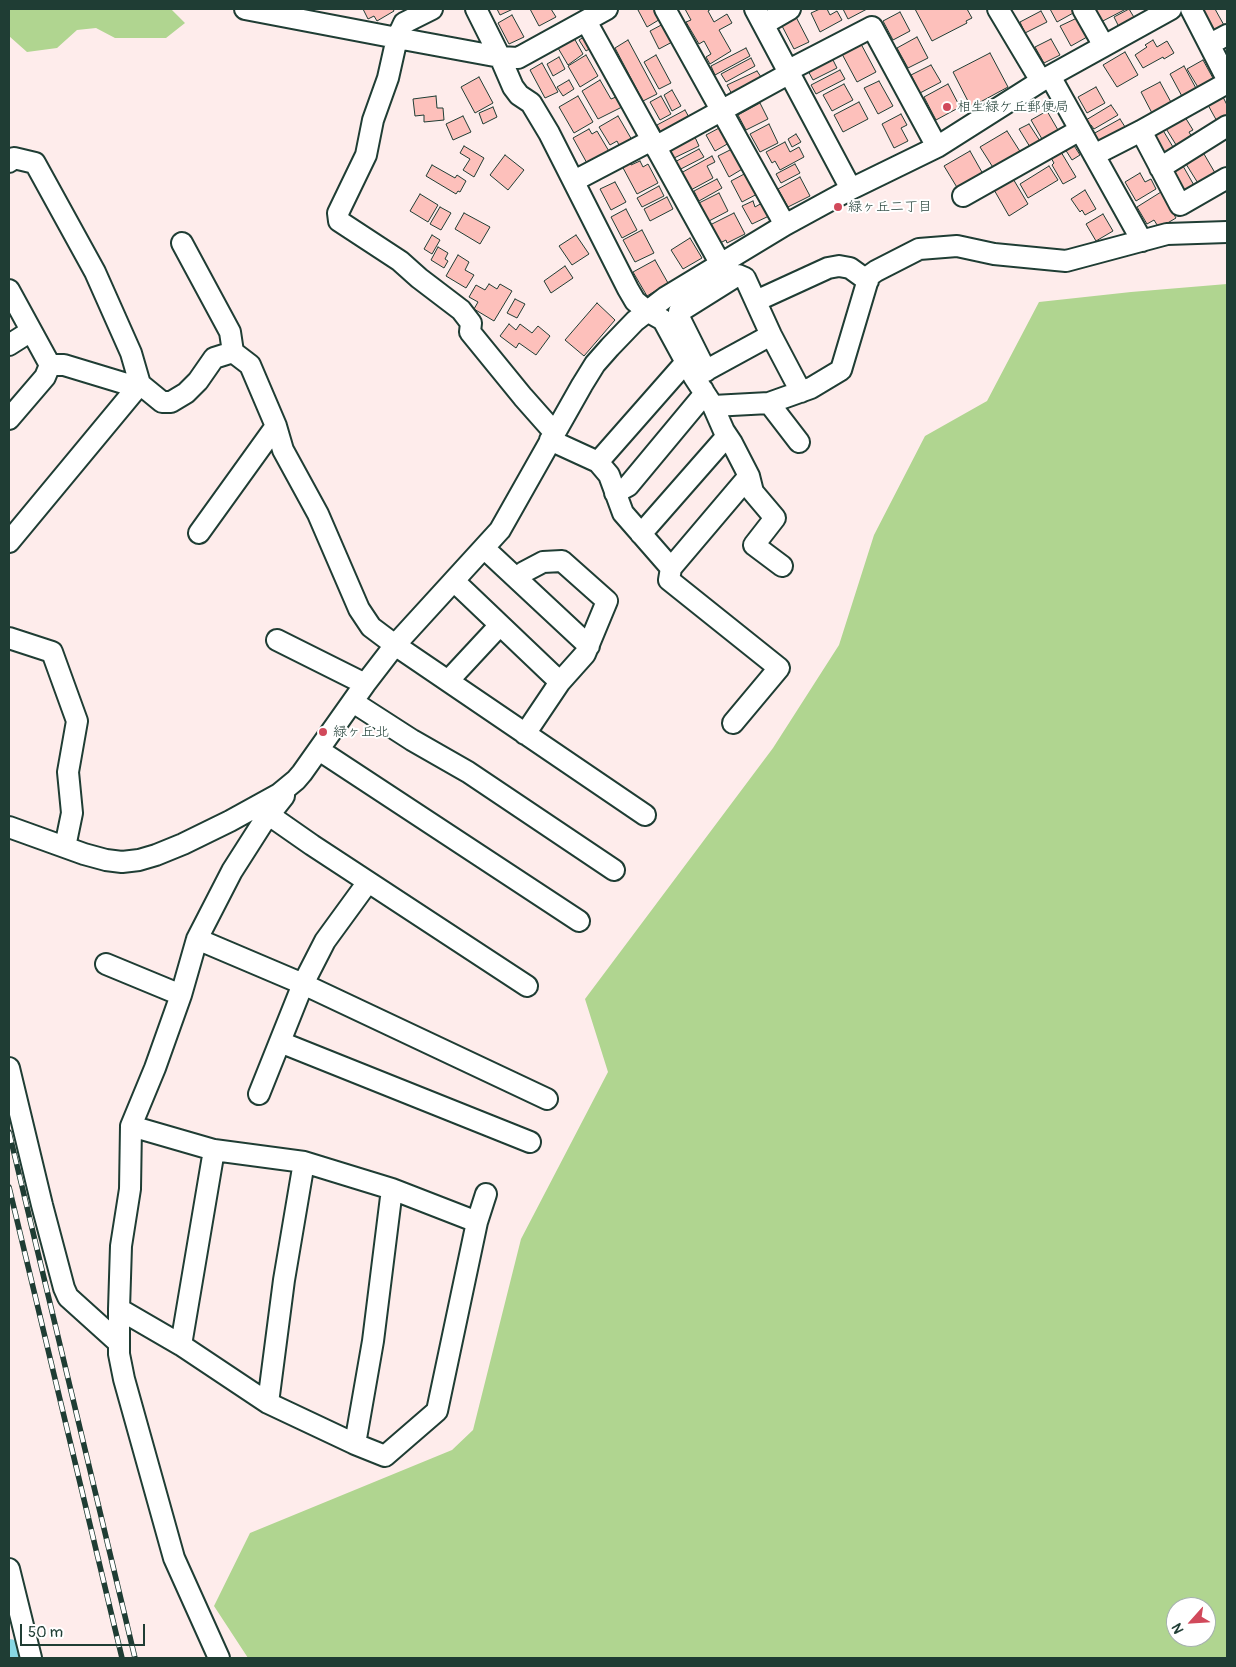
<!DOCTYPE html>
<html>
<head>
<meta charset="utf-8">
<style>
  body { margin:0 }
  #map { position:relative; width:1236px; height:1667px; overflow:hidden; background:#feeceb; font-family:Pangolin,sans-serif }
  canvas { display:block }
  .frame { position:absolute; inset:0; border:10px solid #1f3d34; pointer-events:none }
  .north { position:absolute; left:1166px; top:1597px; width:50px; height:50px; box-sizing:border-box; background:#fff; border:1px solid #a5b1ae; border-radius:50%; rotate:244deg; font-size:14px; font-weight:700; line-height:20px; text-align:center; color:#1f3d34 }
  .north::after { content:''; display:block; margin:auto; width:18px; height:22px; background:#d1495b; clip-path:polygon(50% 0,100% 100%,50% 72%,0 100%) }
  .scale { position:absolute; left:20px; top:1624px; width:125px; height:22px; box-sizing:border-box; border:2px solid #1f3d34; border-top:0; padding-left:6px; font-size:15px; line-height:18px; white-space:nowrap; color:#1f3d34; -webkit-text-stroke:4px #fff; paint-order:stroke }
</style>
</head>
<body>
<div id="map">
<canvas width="1236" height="1667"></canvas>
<div class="frame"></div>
<div class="north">N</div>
<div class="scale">50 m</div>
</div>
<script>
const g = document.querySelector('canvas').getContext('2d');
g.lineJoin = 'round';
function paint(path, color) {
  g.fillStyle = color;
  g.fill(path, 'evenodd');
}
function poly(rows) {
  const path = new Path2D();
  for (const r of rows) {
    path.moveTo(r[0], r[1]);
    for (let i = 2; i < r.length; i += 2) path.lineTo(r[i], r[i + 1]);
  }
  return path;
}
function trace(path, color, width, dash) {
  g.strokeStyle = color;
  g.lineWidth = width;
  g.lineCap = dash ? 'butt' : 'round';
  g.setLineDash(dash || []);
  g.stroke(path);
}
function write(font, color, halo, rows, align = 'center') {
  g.font = font + ' Pangolin,"Klee One",sans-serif';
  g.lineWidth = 4;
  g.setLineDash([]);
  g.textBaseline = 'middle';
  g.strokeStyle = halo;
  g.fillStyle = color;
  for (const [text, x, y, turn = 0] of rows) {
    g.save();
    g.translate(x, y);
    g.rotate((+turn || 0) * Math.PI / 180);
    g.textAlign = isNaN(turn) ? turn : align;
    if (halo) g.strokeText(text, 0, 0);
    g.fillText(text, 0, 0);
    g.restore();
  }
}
paint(poly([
  [9,9,171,9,185,23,166,38,115,38,96,28,77,30,57,48,27,52,9,36],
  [1227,284,1227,1658,248,1658,214,1606,250,1533,452,1450,473,1430,521,1239,608,1072,585,999,773,748,839,645,874,535,925,436,987,401,1039,302,1131,292],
  [1176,1607,1206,1607,1206,1637,1176,1637]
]), '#b0d590');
trace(poly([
  [9,1654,10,1658]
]), '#88d8e4', 30);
const building = poly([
  [363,9,393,9,394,11,377,21,374,16,368,19,363,9],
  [497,9,513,9,500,15,497,9],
  [530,9,551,9,556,17,539,26,530,9],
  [640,9,657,9,662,18,647,27,638,10,640,9],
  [685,9,711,9,708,11,714,22,727,14,732,23,719,30,731,51,710,64,706,57,711,54,704,41,699,44,686,22,691,20,685,9],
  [820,9,827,9,830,15,837,11,842,20,820,32,811,13,820,9],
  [843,9,867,9,848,19,843,9],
  [915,9,967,9,972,18,966,21,967,23,932,41,915,9],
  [1050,9,1073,9,1075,12,1057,22,1050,9],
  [1092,9,1126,9,1099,23,1092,9],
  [1129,9,1135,19,1119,27,1114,17,1129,9],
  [1200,9,1215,9,1225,27,1213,34,1200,9],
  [1041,11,1047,22,1025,33,1020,22,1041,11],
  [900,12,910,31,893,40,883,21,900,12],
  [512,15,524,37,509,44,498,23,512,15],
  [796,17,809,42,794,49,781,24,796,17],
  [1077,18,1087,37,1071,46,1060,26,1077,18],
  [665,23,674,41,659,49,650,31,665,23],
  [587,35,594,46,586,51,579,40,587,35],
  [917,37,928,58,908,68,897,48,917,37],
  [574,38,583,54,568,65,558,48,574,38],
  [1051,39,1060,55,1044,63,1035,47,1051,39],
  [628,40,657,94,643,101,615,48,628,40],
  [1153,40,1157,47,1167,41,1174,53,1164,59,1163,57,1143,68,1135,55,1147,47,1145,45,1153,40],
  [861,44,876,72,857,82,842,54,861,44],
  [746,48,750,56,715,75,711,66,746,48],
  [1125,52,1138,75,1117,87,1103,65,1125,52],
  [990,53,1008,87,971,107,953,72,990,53],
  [586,55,598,76,580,87,568,66,586,55],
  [656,55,671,83,659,89,644,62,656,55],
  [831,56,837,68,813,80,807,69,831,56],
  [559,57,565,69,553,76,547,64,559,57],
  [751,58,755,66,726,82,721,74,751,58],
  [1203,60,1214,80,1199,89,1187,69,1203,60],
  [542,63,558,92,545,98,530,70,542,63],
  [931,65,941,82,920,93,911,75,931,65],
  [1184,66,1198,92,1184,100,1170,74,1184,66],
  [840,70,845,79,816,94,811,85,840,70],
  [757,71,763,80,733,96,727,85,757,71],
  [479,77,493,103,475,113,461,87,479,77],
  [569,80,574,89,563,96,557,87,569,80],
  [600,80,611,99,616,97,622,107,598,119,582,91,600,80],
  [879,81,893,106,878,114,864,88,879,81],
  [1160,82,1172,104,1153,115,1141,92,1160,82],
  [844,84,853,100,832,111,823,95,844,84],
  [948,84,960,107,936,120,924,97,948,84],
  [1096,87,1105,103,1087,113,1078,97,1096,87],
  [672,90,681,106,672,111,664,95,672,90],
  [436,96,437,108,443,108,444,120,424,122,424,115,415,116,413,99,436,96],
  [578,96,593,122,574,133,559,107,578,96],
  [661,96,671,114,660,120,650,102,661,96],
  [1223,97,1227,105,1227,121,1219,125,1208,105,1223,97],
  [859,102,868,119,843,132,834,115,859,102],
  [760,103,768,119,746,130,738,115,760,103],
  [1111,105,1118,115,1094,129,1091,125,1085,129,1081,123,1111,105],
  [493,107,497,117,483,124,479,113,493,107],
  [685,110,691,121,663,136,657,125,685,110],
  [1047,111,1058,130,1042,139,1031,120,1047,111],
  [901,114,907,125,901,128,908,141,894,148,882,124,901,114],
  [463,116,471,132,453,140,446,124,463,116],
  [618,116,632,140,620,147,617,141,610,145,599,127,618,116],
  [1185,117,1193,130,1189,132,1193,139,1178,148,1165,127,1185,117],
  [1120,119,1127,130,1100,146,1093,134,1120,119],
  [769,124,778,143,760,152,750,134,769,124],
  [1029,124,1040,141,1030,147,1019,129,1029,124],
  [721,127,729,143,715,151,706,135,721,127],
  [1161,127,1176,152,1161,161,1146,137,1161,127],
  [589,129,592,134,597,131,610,153,588,165,573,138,589,129],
  [1007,131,1021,153,994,169,980,147,1007,131],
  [796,134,801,142,792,147,788,139,796,134],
  [694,135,699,146,672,159,667,149,694,135],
  [785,142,790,152,799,147,804,157,780,170,775,161,772,163,766,152,785,142],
  [1073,144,1080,155,1072,160,1065,149,1073,144],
  [464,146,484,158,474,177,463,170,470,159,460,153,464,146],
  [734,148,744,168,729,177,718,156,734,148],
  [699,149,704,157,677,171,673,163,699,149],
  [970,151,983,174,958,189,944,166,970,151],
  [1061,152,1076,177,1063,184,1052,165,1054,163,1051,158,1061,152],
  [1204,154,1218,178,1201,188,1186,164,1204,154],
  [505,155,524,170,508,190,490,175,505,155],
  [712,156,715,162,707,166,713,178,689,191,681,173,712,156],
  [640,161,643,167,648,164,658,183,637,194,622,166,629,162,631,165,640,161],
  [795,164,800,173,781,183,776,174,795,164],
  [432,165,455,178,457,175,466,181,460,192,458,191,456,194,426,176,432,165],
  [1049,166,1058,180,1028,198,1020,184,1049,166],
  [1183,166,1195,187,1180,196,1167,176,1183,166],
  [748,172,759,193,742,202,731,181,748,172],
  [1140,173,1145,182,1151,179,1156,189,1136,201,1125,182,1140,173],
  [800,177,810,196,788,207,778,189,800,177],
  [1012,177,1028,204,1009,216,993,188,1012,177],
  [717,179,722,188,699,201,694,191,717,179],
  [615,182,626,202,611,210,600,189,615,182],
  [659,186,664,196,642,207,637,198,659,186],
  [1085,190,1096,209,1085,215,1082,210,1080,212,1071,199,1085,190],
  [1161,192,1176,218,1159,228,1154,220,1147,224,1137,207,1161,192],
  [719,193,728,211,709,221,699,203,719,193],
  [420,194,438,205,428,222,410,211,420,194],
  [667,197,673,209,650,221,644,209,667,197],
  [753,201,755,207,762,203,769,216,752,224,742,206,753,201],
  [440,207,451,213,441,230,430,224,440,207],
  [626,209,637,230,622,238,611,217,626,209],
  [464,213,490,227,480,244,455,229,464,213],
  [734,213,745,234,727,243,726,240,716,245,706,227,734,213],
  [1103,214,1113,231,1096,241,1086,224,1103,214],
  [642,230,654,253,635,262,623,240,642,230],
  [432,235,440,240,432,254,424,249,432,235],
  [576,235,589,254,572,265,559,246,576,235],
  [690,238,702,258,683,269,671,250,690,238],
  [438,247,448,253,445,259,448,261,444,268,431,260,438,247],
  [458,255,469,262,465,270,474,275,466,288,446,276,458,255],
  [655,260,668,283,647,296,633,272,655,260],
  [565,266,573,278,551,293,544,281,565,266],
  [489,284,497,289,500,284,512,291,494,321,474,309,478,302,469,297,476,285,485,290,489,284],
  [515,299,525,304,517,318,507,313,515,299],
  [597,303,615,320,584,356,565,340,597,303],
  [509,324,516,330,520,324,532,333,538,326,550,336,536,355,519,343,516,348,500,336,509,324]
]);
paint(building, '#fdc0bb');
trace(building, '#1f3d34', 1);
const minor = poly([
  [245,9,397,38,500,57,518,58,607,9],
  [432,9,404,23,397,38,388,78,373,120,366,155,338,213,339,221,400,261,419,278,461,310,471,323,470,332,523,397,554,432],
  [476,9,500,57,513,87,519,95,531,103,549,133,628,289,635,301,647,311,663,320,694,377,713,406,724,431,732,443,749,476,753,492,775,518,754,545,782,566],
  [665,9,785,225],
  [755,9,851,189],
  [998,9,1041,81],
  [1083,9,1104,46],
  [1191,9,1227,79],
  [586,21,720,263],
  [764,24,790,9],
  [1210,44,1227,35],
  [789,70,872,27,937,147],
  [1050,76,1142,241],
  [1141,131,1180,205,1227,178],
  [655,147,790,73],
  [1094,155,1141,131,1227,83],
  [9,162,14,158,35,163,95,272,131,353,140,384,9,542],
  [1160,168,1227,126],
  [574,181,652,140],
  [963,196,1080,130],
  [182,243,230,332,233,352],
  [9,290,50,365,45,377,9,419],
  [756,301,828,268,839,266,850,268,868,281],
  [9,345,31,331],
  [50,365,64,365,130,385,140,384,162,402,171,402,186,393,198,381,214,358,233,352,250,365,276,426,283,450,318,514,359,609,371,627,395,645,645,815],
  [706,371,680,319,679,312,738,275,745,278,771,335,801,392],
  [694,377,771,335],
  [769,403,799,442],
  [713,406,769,403,811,388,841,370,869,276,876,271,919,249,957,246,994,254,1066,261,1167,234,1227,232],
  [550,440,598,462,609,475,623,513,671,568,669,580,779,668,733,723],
  [598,462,686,362],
  [615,493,628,486,702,397,703,390],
  [199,533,276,426],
  [641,534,727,436],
  [485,549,589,646],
  [671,568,749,476],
  [518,578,524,572,543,562,562,561,607,601,585,654,560,682,525,734],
  [454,581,560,682],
  [9,638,52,652,77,721,68,772,72,813,65,847],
  [277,640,365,684],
  [448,681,500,625],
  [353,702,412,740,468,772,614,870],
  [319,750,579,921],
  [259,808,312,845,527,986],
  [9,827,84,854,106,860,122,862,139,860,156,855,183,844,230,821,279,794,296,780,302,773,365,684,395,645,500,530,582,385,595,364,610,347,635,321,666,297,785,225,851,189,937,147,1041,81,1171,9],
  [197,939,303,984,547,1099],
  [106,964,181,995],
  [280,1042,530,1142],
  [9,1068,42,1205,64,1288,68,1297,119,1343],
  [259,1094,303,984,325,941,368,882],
  [477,1222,486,1194],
  [119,1309,181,1345,268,1403,355,1444,385,1456,437,1411,477,1222,392,1189,304,1162,214,1150,131,1126],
  [181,1345,214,1150],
  [268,1403,284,1280,304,1162],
  [355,1444,373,1341,392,1189],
  [9,1569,31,1658],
  [219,1658,174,1558,124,1379,119,1354,119,1309,121,1246,130,1189,131,1126,155,1068,181,995,197,939,232,871,262,824,284,796]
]);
trace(minor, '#1f3d34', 24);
trace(minor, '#fff', 20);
const rail = poly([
  [9,1132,135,1658],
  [9,1187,122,1658]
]);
trace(rail, '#1f3d34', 5.5);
trace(rail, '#fff', 4, [11]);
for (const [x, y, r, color] of [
  [947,107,5,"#d1495b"],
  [838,207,5,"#d1495b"],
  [323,732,5,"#d1495b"]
]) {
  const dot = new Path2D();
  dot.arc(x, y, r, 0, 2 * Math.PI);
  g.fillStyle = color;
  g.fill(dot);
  trace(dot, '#fff', 2);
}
write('14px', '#1f3d34', '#fff', [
  ["相生緑ケ丘郵便局",957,107],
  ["緑ヶ丘二丁目",848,207],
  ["緑ヶ丘北",333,732]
], 'left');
</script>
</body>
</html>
